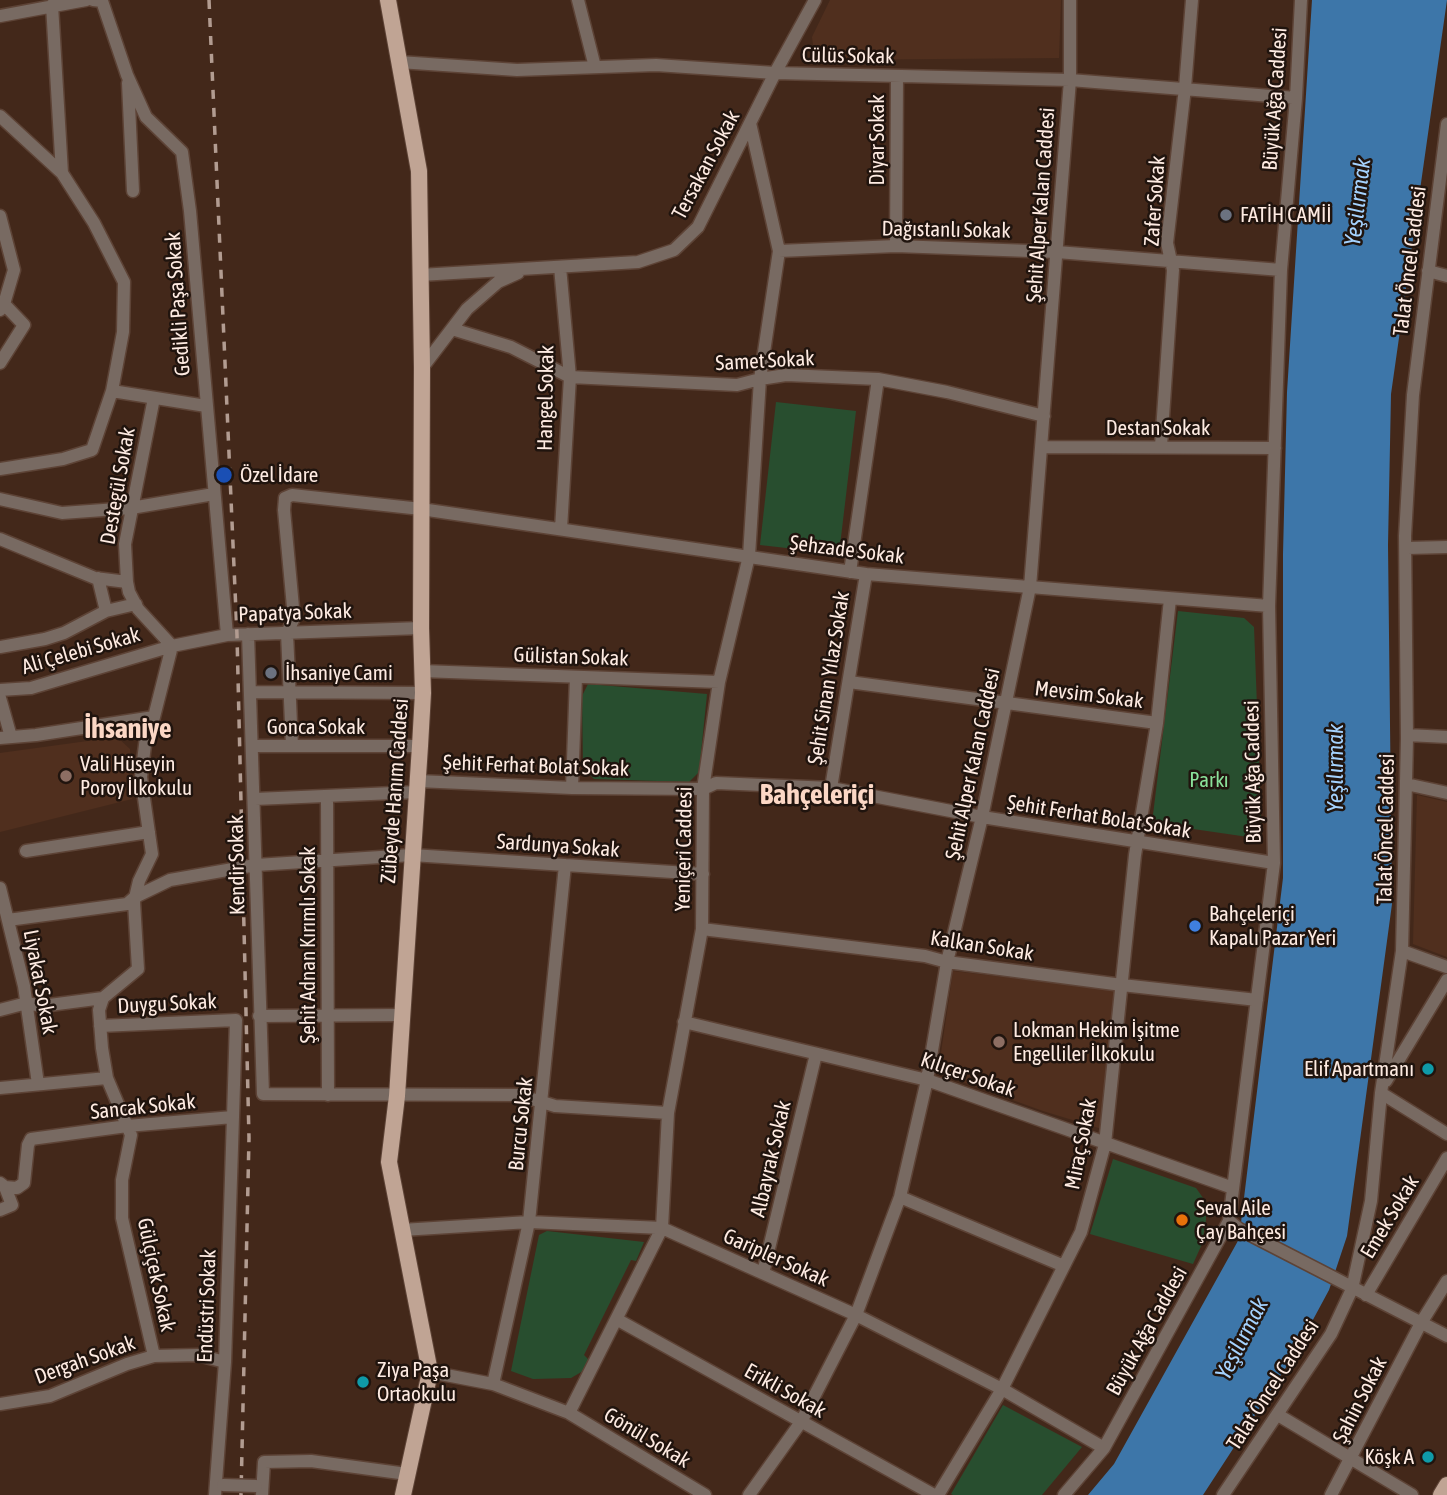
<!DOCTYPE html>
<html>
<head>
<meta charset="utf-8">
<style>
  body { margin:0 }
  canvas { display:block; background:#43281a }
</style>
</head>
<body>
<canvas width="1447" height="1495"></canvas>
<script>
const g = document.querySelector('canvas').getContext('2d');
g.lineJoin = 'round';
function paint(path, color) {
  g.fillStyle = color;
  g.fill(path, 'evenodd');
}
function poly(rows) {
  const path = new Path2D();
  for (const r of rows) {
    path.moveTo(r[0], r[1]);
    for (let i = 2; i < r.length; i += 2) path.lineTo(r[i], r[i + 1]);
  }
  return path;
}
function trace(path, color, width, dash) {
  g.strokeStyle = color;
  g.lineWidth = width;
  g.lineCap = dash ? 'butt' : 'round';
  g.setLineDash(dash || []);
  g.stroke(path);
}
function write(font, color, halo, rows, align = 'center') {
  g.font = font + ' "Asap Condensed",sans-serif';
  g.lineWidth = 5;
  g.setLineDash([]);
  g.textBaseline = 'middle';
  g.strokeStyle = halo;
  g.fillStyle = color;
  for (const [text, x, y, turn = 0] of rows) {
    g.save();
    g.translate(x, y);
    g.rotate((+turn || 0) * Math.PI / 180);
    g.textAlign = isNaN(turn) ? turn : align;
    if (halo) g.strokeText(text, 0, 0);
    g.fillText(text, 0, 0);
    g.restore();
  }
}
paint(poly([
  [830,0,1061,0,1059,58,815,60,812,37],
  [117,737,130,749,132,799,0,832,0,753],
  [1417,795,1447,802,1447,957,1413,944],
  [953,971,1116,990,1102,1129,1043,1111,938,1073]
]), '#502f1e');
paint(poly([
  [776,402,856,411,839,554,760,545],
  [1178,611,1244,618,1254,627,1262,839,1152,823],
  [588,684,707,694,699,772,689,782,594,779,583,768,582,696],
  [1113,1159,1196,1188,1206,1202,1206,1220,1202,1244,1193,1264,1090,1234],
  [547,1231,644,1242,636,1261,631,1260,584,1355,590,1361,583,1371,571,1378,533,1379,511,1371,539,1235],
  [1003,1405,1082,1447,1042,1495,953,1495,951,1494]
]), '#284e2f');
paint(poly([
  [1312,0,1447,0,1391,394,1388,545,1392,904,1347,1236,1329,1290,1294,1355,1203,1495,1088,1495,1114,1464,1239,1239,1283,878,1283,554,1287,392]
]), '#3d76a9');
const minor = poly([
  [93,0,102,1,127,75,146,117,182,152,190,211,227,635],
  [578,0,595,67],
  [0,16,86,0],
  [399,62,517,70,656,65,775,73,1070,80,1296,98],
  [128,83,133,191],
  [0,116,62,173],
  [0,216,14,270,4,304,0,310],
  [896,246,897,76],
  [779,251,896,246,1057,252,1281,270],
  [560,267,570,377,561,529],
  [1428,271,1447,276],
  [420,275,638,262,674,250,698,227,775,73,815,0],
  [452,329,511,347,570,377,737,385,760,379,786,375,878,379,947,392,1044,416],
  [0,363,24,325,4,304],
  [422,368,467,309,498,282,518,273],
  [112,391,206,406],
  [1161,446,1173,270,1167,243,1185,88,1192,0],
  [1042,447,1275,448],
  [0,469,63,459,92,450,112,391,123,332,124,282,94,223,62,173,52,5],
  [0,499,62,513,131,508,214,494],
  [0,539,95,578,127,582,129,592,138,609,172,646],
  [1407,548,1447,547],
  [850,572,878,379],
  [98,578,106,611],
  [127,582,125,544,154,398],
  [248,634,263,1094,519,1095,555,1106,668,1113],
  [0,647,45,639,64,633,106,611,136,604],
  [422,671,719,682],
  [849,682,1157,723],
  [0,690,31,688,172,646,227,635,421,628],
  [251,692,423,693],
  [0,698,11,737],
  [1407,735,1447,737],
  [0,738,36,735,154,717],
  [253,746,420,746],
  [292,746,287,633,294,618,284,510,285,498,292,495,421,509,866,574,1269,606],
  [418,781,572,788,703,789,716,783,831,788,982,817,1274,863],
  [1406,784,1447,793],
  [572,788,576,677],
  [831,788,866,574],
  [327,796,328,1095],
  [255,799,417,792],
  [26,851,149,832],
  [0,888,24,986,38,1084],
  [8,920,127,904,135,897,170,880,256,865,412,855,703,874],
  [702,929,925,956,947,962,1122,985,1257,1000],
  [1402,951,1447,967],
  [0,1010,27,1003,42,1006,103,998],
  [259,1016,402,1015],
  [684,1022,927,1080,1233,1188],
  [1386,1081,1447,980],
  [0,1088,107,1078],
  [1381,1093,1447,1134],
  [0,1183,5,1187,17,1188,24,1183,28,1145,31,1139,127,1126,233,1117,236,1020,100,1026],
  [900,1197,1064,1266],
  [0,1210,12,1205,5,1187],
  [1229,1221,1239,1229,1447,1336],
  [402,1230,529,1222,662,1228,856,1315,1002,1389,1104,1448],
  [763,1273,816,1054],
  [1366,1295,1447,1158],
  [618,1320,934,1495],
  [154,1356,122,1218,122,1180,131,1135,107,1078,102,1048,99,1010,103,998,138,969,134,902,139,881,152,854,141,777,146,737,154,717,172,646],
  [430,1372,493,1384,569,1413,662,1228,668,1113,702,929,703,789,719,682,749,556,760,379,779,251,750,123],
  [493,1384,529,1222,565,865],
  [0,1404,50,1396,127,1364,154,1356,198,1355,225,1362],
  [569,1413,705,1495],
  [1278,1415,1412,1495],
  [215,1495,225,1362,233,1117],
  [262,1495,264,1462,311,1461,407,1474],
  [749,1495,801,1422,856,1315,900,1197,927,1080,947,962,982,817,1030,587,1070,80,1070,0],
  [938,1495,1002,1389,1081,1232,1105,1144,1135,855,1157,723,1170,599],
  [1064,1495,1104,1448,1229,1221,1274,863,1269,606,1281,270,1296,98,1301,0],
  [1223,1495,1331,1334,1352,1289,1371,1201,1381,1093,1402,951,1407,739,1405,536,1413,395,1447,124],
  [1331,1495,1421,1323,1447,1281]
]);
const major = poly([
  [388,0,419,171,422,368,421,628,423,693,420,746,397,1096,389,1162,430,1372,403,1495],
  [1441,1495,1447,1485]
]);
trace(minor, '#5d4336', 15);
trace(major, '#5d4336', 18);
trace(minor, '#786a62', 12);
trace(major, '#c0a494', 16);
trace(poly([
  [209,0,237,635,249,1138,241,1495]
]), '#b29c91', 3.5, [9, 9]);
const minorBridge = poly([
  [223,1485,256,1486]
]);
trace(minorBridge, '#5d4336', 15, []);
trace(minorBridge, '#786a62', 12);
for (const [x, y, r, color] of [
  [1226,215,7,"#6b7280"],
  [224,475,9,"#1a4fb4"],
  [271,673,7,"#6b7280"],
  [66,776,7,"#8d6e63"],
  [1195,926,7,"#3f7fe0"],
  [999,1042,7,"#8d6e63"],
  [1428,1069,7,"#0f9aa8"],
  [1182,1220,7,"#e8710a"],
  [363,1382,7,"#0f9aa8"],
  [1428,1457,7,"#0f9aa8"]
]) {
  const dot = new Path2D();
  dot.arc(x, y, r, 0, 2 * Math.PI);
  g.fillStyle = color;
  g.fill(dot);
  trace(dot, '#20140e', 2.5);
}
write('21px', '#feebe2', '#20140e', [
  ["Cülüs Sokak",848,56,1],
  ["Büyük Ağa Caddesi",1275,99,-86],
  ["Diyar Sokak",877,140,-90],
  ["Tersakan Sokak",706,165,-62],
  ["Zafer Sokak",1155,201,-86],
  ["Şehit Alper Kalan Caddesi",1041,205,-86],
  ["Dağıstanlı Sokak",946,230,1],
  ["Talat Öncel Caddesi",1410,261,-83],
  ["Gedikli Paşa Sokak",178,304,-94],
  ["Samet Sokak",765,361,-3],
  ["Hangel Sokak",546,398,-89],
  ["Destan Sokak",1158,428],
  ["Destegül Sokak",118,486,-80],
  ["Şehzade Sokak",847,550,7],
  ["Papatya Sokak",295,613,-2],
  ["Ali Çelebi Sokak",81,651,-16],
  ["Gülistan Sokak",571,657,2],
  ["Şehit Sinan Yılaz Sokak",829,678,-81],
  ["Mevsim Sokak",1089,695,7],
  ["Gonca Sokak",316,727],
  ["Şehit Alper Kalan Caddesi",973,764,-78],
  ["Şehit Ferhat Bolat Sokak",536,766,2],
  ["Büyük Ağa Caddesi",1253,772,-91],
  ["Zübeyde Hanım Caddesi",395,791,-86],
  ["Şehit Ferhat Bolat Sokak",1099,817,9],
  ["Talat Öncel Caddesi",1386,829,-89],
  ["Sardunya Sokak",558,846,4],
  ["Yeniçeri Caddesi",684,849,-89],
  ["Kendir Sokak",237,865,-91],
  ["Şehit Adnan Kırımlı Sokak",308,945,-90],
  ["Kalkan Sokak",982,946,9],
  ["Liyakat Sokak",40,982,79],
  ["Duygu Sokak",167,1004,-3],
  ["Kılıçer Sokak",968,1075,19],
  ["Sancak Sokak",143,1107,-6],
  ["Burcu Sokak",521,1124,-84],
  ["Miraç Sokak",1081,1144,-79],
  ["Albayrak Sokak",771,1159,-77],
  ["Emek Sokak",1390,1217,-59],
  ["Garipler Sokak",776,1258,24],
  ["Gülçiçek Sokak",156,1275,78],
  ["Endüstri Sokak",207,1306,-88],
  ["Büyük Ağa Caddesi",1147,1331,-61],
  ["Dergah Sokak",85,1360,-20],
  ["Talat Öncel Caddesi",1273,1385,-57],
  ["Erikli Sokak",785,1391,29],
  ["Şahin Sokak",1360,1400,-63],
  ["Gönül Sokak",647,1438,31]
]);
write('21px', '#feebe2', '#20140e', [
  ["FATİH CAMİİ",1240,215],
  ["Özel İdare",240,475],
  ["İhsaniye Cami",285,673],
  ["Vali Hüseyin",80,764],
  ["Poroy İlkokulu",80,788],
  ["Bahçeleriçi",1209,914],
  ["Kapalı Pazar Yeri",1209,938],
  ["Lokman Hekim İşitme",1013,1030],
  ["Engelliler İlkokulu",1013,1054],
  ["Elif Apartmanı",1414,1069,"right"],
  ["Seval Aile",1196,1208],
  ["Çay Bahçesi",1196,1232],
  ["Ziya Paşa",377,1370],
  ["Ortaokulu",377,1394],
  ["Köşk A",1414,1457,"right"]
], 'left');
write('21px', '#8ae19a', '#20140e', [
  ["Parkı",1209,780]
]);
write('italic 23px', '#a5d2fe', '#20140e', [
  ["Yeşilırmak",1358,202,-83],
  ["Yeşilırmak",1336,768,-90],
  ["Yeşilırmak",1242,1339,-63]
]);
write('bold 28px', '#fbd7c5', '#20140e', [
  ["İhsaniye",128,729],
  ["Bahçeleriçi",817,795]
]);
</script>
</body>
</html>
